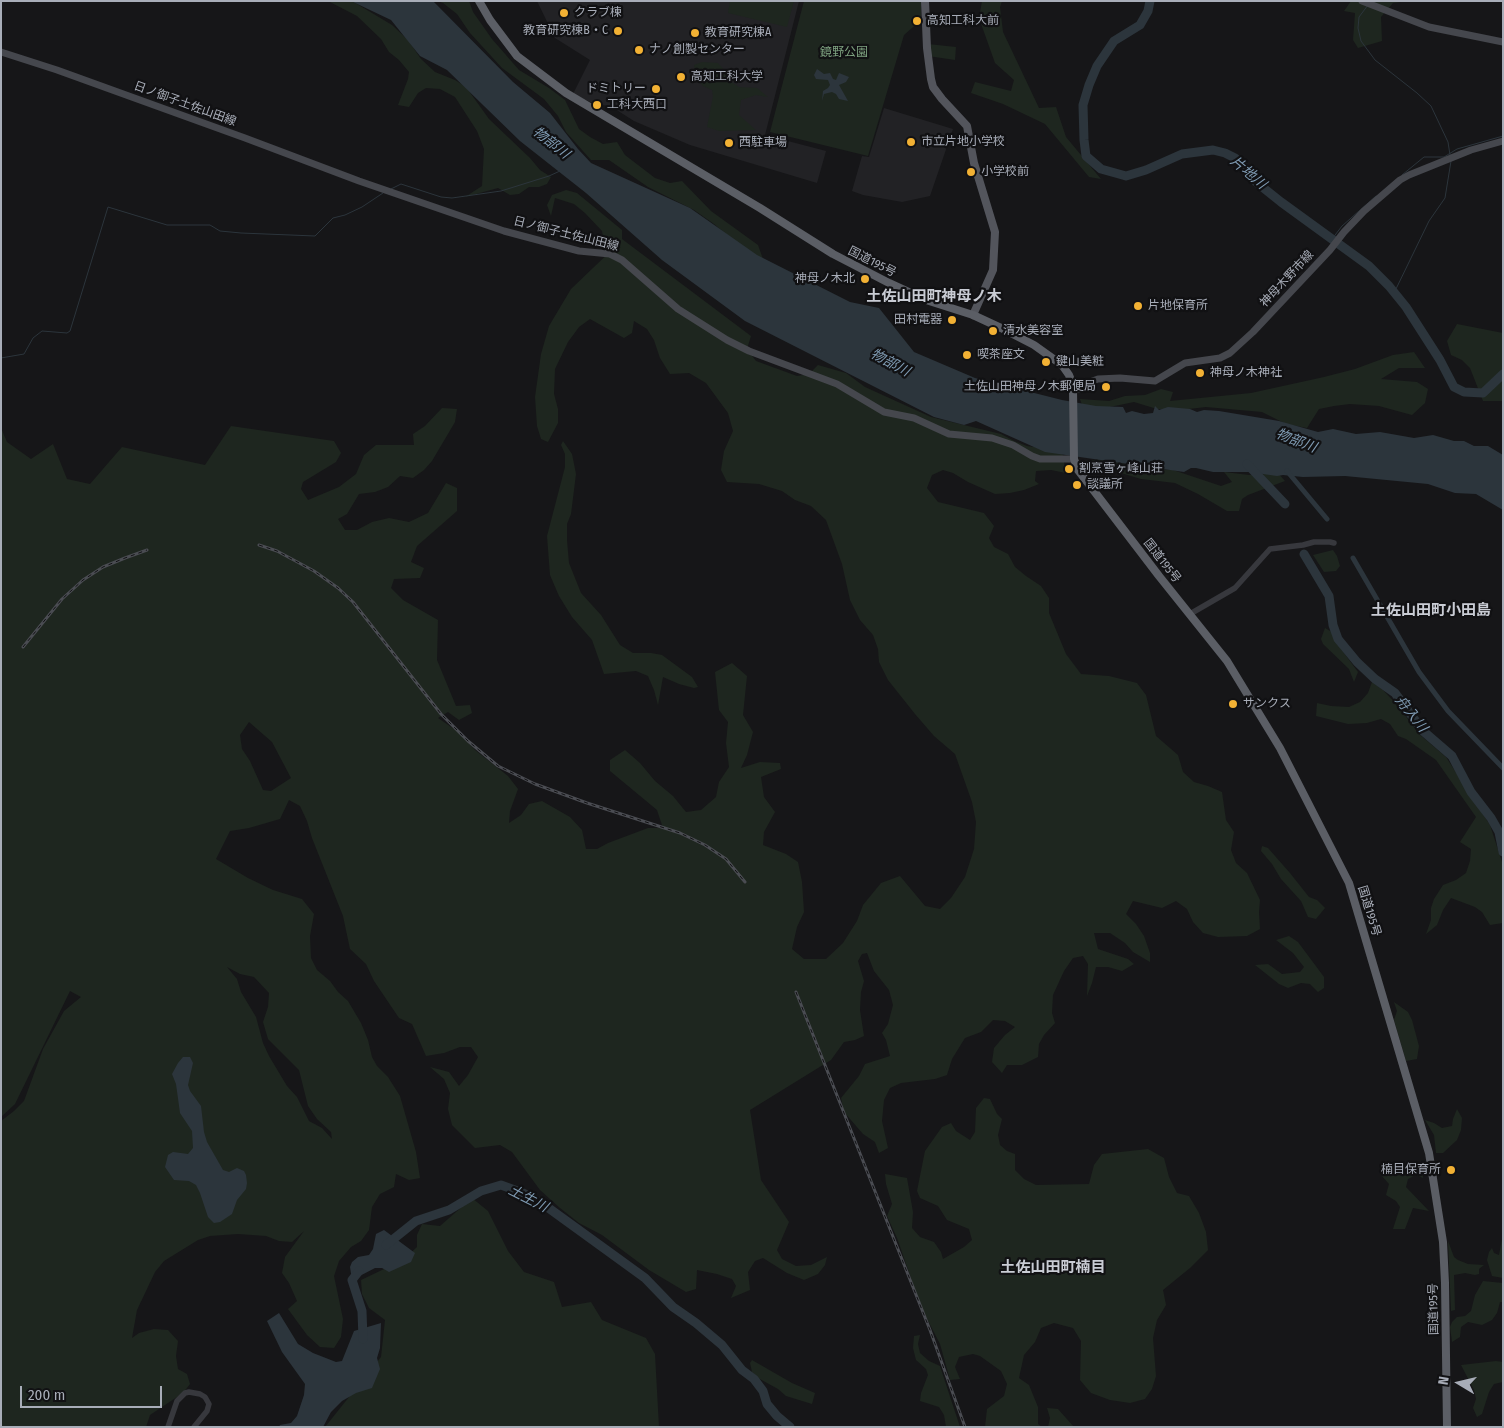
<!DOCTYPE html>
<html>
<head>
<meta charset="utf-8">
<style>
  body { margin:0 }
  #map { position:relative; width:1504px; height:1428px; overflow:hidden; background:#161618; font-family:"Fira Sans Condensed",sans-serif }
  canvas { display:block }
  .frame { position:absolute; inset:0; border:2px solid #a8adb8; pointer-events:none }
  .north { position:absolute; left:1434px; top:1358px; width:50px; height:50px; -webkit-text-stroke:4px #111113; paint-order:stroke; rotate:279deg; font-size:14px; font-weight:700; line-height:20px; text-align:center; color:#a8adb8 }
  .north::after { content:''; display:block; margin:auto; width:18px; height:22px; background:#a8adb8; clip-path:polygon(50% 0,100% 100%,50% 72%,0 100%) }
  .scale { position:absolute; left:20px; top:1386px; width:142px; height:22px; box-sizing:border-box; border:2px solid #a8adb8; border-top:0; padding-left:6px; font-size:15px; line-height:18px; white-space:nowrap; color:#a8adb8; -webkit-text-stroke:4px #111113; paint-order:stroke }
</style>
</head>
<body>
<div id="map">
<canvas width="1504" height="1428"></canvas>
<div class="frame"></div>
<div class="north">N</div>
<div class="scale">200 m</div>
</div>
<script>
const g = document.querySelector('canvas').getContext('2d');
g.lineJoin = 'round';
function paint(path, color) {
  g.fillStyle = color;
  g.fill(path, 'evenodd');
}
function poly(rows) {
  const path = new Path2D();
  for (const r of rows) {
    path.moveTo(r[0], r[1]);
    for (let i = 2; i < r.length; i += 2) path.lineTo(r[i], r[i + 1]);
  }
  return path;
}
function trace(path, color, width, dash) {
  g.strokeStyle = color;
  g.lineWidth = width;
  g.lineCap = dash ? 'butt' : 'round';
  g.setLineDash(dash || []);
  g.stroke(path);
}
function write(font, color, halo, rows, align = 'center') {
  g.font = font + ' "Fira Sans Condensed","Noto Sans JP",sans-serif';
  g.lineWidth = 4.5;
  g.setLineDash([]);
  g.textBaseline = 'middle';
  g.strokeStyle = halo;
  g.fillStyle = color;
  for (const [text, x, y, turn = 0] of rows) {
    g.save();
    g.translate(x, y);
    g.rotate((+turn || 0) * Math.PI / 180);
    g.textAlign = isNaN(turn) ? turn : align;
    if (halo) g.strokeText(text, 0, 0);
    g.fillText(text, 0, 0);
    g.restore();
  }
}
paint(poly([
  [537,1,799,1,765,135,826,151,817,183,690,145,634,121,612,107,590,102,573,94,590,60,555,38],
  [884,108,953,129,930,196,902,202,863,195,852,191,862,156,869,157]
]), '#222225');
paint(poly([
  [328,1,352,1,392,25,408,40,421,59,435,72,455,80,466,87,489,119,530,158,540,170,551,177,547,184,539,187,529,187,519,194,510,195,498,188,465,197,482,186,484,149,477,131,455,97,440,89,426,88,418,93,409,107,398,105,408,79,409,72,399,60,389,52,381,39,357,16],
  [438,1,469,1,473,12,492,39,519,70,549,88,565,100,579,129,590,137,603,144,617,142,625,155,655,178,670,183,682,181,711,211,758,245,763,259,751,255,714,224,694,210,648,187,609,160,591,160,566,132,558,116,544,99,502,68,470,33,457,14,443,3],
  [730,1,794,1,787,27,728,13],
  [804,1,921,1,921,20,904,35,868,156,770,132],
  [982,1,1002,1,1000,7,1003,32,1039,108,1056,107,1066,137,1101,179,1089,177,1045,124,1003,104,971,93,975,82,1011,91,1014,80,995,63,979,18],
  [1351,1,1408,1,1393,3,1381,17,1382,41,1358,48,1353,40,1355,13,1344,11],
  [928,44,956,47,955,60,928,56],
  [702,62,718,63,727,73,730,81,739,87,757,88,768,97,756,95,741,100,739,115,756,130,719,131,707,127,713,96,712,90,703,86,696,78,694,65],
  [566,190,577,193,622,230,622,239,751,336,747,349,756,361,797,376,809,374,818,365,846,373,865,387,931,417,1001,434,1014,441,1027,446,1062,451,1066,473,1051,470,1036,471,1035,481,1039,484,1024,490,1010,493,995,494,968,482,953,473,943,470,932,475,927,488,938,502,984,513,994,526,989,538,994,547,1008,554,1015,567,1026,576,1041,586,1049,598,1049,613,1066,654,1081,674,1109,676,1137,683,1146,695,1156,736,1178,755,1183,772,1194,782,1208,786,1222,792,1226,820,1234,832,1231,850,1236,863,1247,873,1260,900,1259,912,1260,929,1247,936,1218,937,1203,933,1193,922,1187,909,1176,901,1162,908,1133,901,1126,914,1136,924,1144,936,1150,953,1150,962,1133,952,1125,943,1110,933,1094,933,1098,949,1128,959,1134,964,1122,971,1108,967,1096,967,1092,983,1087,996,1088,964,1083,956,1073,958,1064,971,1053,995,1052,1013,1055,1023,1044,1035,1039,1044,1038,1057,1022,1065,1007,1065,1002,1073,992,1062,994,1048,1005,1035,1015,1027,1005,1021,993,1020,981,1032,965,1038,952,1059,947,1075,935,1079,901,1083,890,1088,884,1100,882,1121,888,1148,879,1153,875,1142,863,1134,844,1112,841,1098,859,1076,865,1064,890,1056,886,1040,882,1033,888,1024,893,1005,889,990,874,971,867,953,862,954,858,961,864,981,861,992,860,1010,864,1036,855,1040,844,1042,831,1060,750,1110,761,1180,789,1222,777,1250,782,1259,796,1266,811,1265,827,1257,825,1265,818,1274,804,1280,787,1273,763,1258,755,1261,748,1272,750,1290,731,1298,736,1286,732,1279,717,1274,697,1270,696,1289,686,1292,649,1270,602,1235,579,1223,560,1208,540,1190,512,1152,500,1145,475,1148,452,1125,448,1109,450,1093,444,1079,430,1067,449,1072,459,1086,468,1075,478,1057,471,1047,460,1047,444,1053,426,1056,412,1024,399,1018,374,981,366,964,350,949,343,916,312,838,307,821,300,806,289,800,280,819,249,828,230,831,216,859,248,878,273,890,302,899,314,914,310,936,311,958,317,970,330,981,338,992,348,1001,361,1023,368,1040,372,1057,377,1066,388,1077,400,1096,416,1152,420,1178,409,1180,396,1174,394,1187,380,1194,372,1207,369,1230,361,1241,351,1247,339,1261,334,1276,343,1319,341,1337,334,1348,320,1347,307,1335,288,1309,297,1301,289,1283,282,1273,285,1257,304,1231,292,1242,279,1241,266,1236,238,1234,210,1236,198,1240,164,1261,155,1272,137,1310,132,1338,139,1333,154,1329,168,1330,178,1341,176,1356,178,1369,187,1374,190,1384,183,1393,150,1415,146,1427,1,1427,1,1121,14,1111,24,1101,43,1049,64,1011,81,997,70,991,15,1104,1,1117,1,428,7,442,31,459,53,444,67,479,90,484,122,447,205,465,231,426,334,441,341,453,336,462,303,482,301,489,308,500,339,487,356,474,364,455,376,445,414,445,413,434,425,426,442,408,457,409,455,422,432,461,424,470,413,478,400,476,388,487,375,492,359,494,347,514,338,519,345,530,357,530,372,522,389,518,409,522,428,513,446,483,457,488,457,511,417,546,411,562,424,568,420,578,394,579,391,588,403,600,438,620,437,660,456,706,470,705,472,713,459,720,448,712,438,718,457,731,475,750,508,776,518,789,510,811,509,823,521,815,529,804,542,801,570,817,582,830,586,849,597,849,608,843,648,828,663,828,657,810,610,771,610,760,625,750,640,763,655,781,673,796,686,812,701,810,716,797,719,782,729,767,726,743,728,722,719,710,715,672,732,663,747,676,743,715,753,732,747,755,741,768,760,762,780,763,781,769,761,777,764,797,775,812,764,832,763,845,786,854,798,862,802,882,804,912,797,927,792,949,804,959,826,959,843,943,857,921,863,905,881,883,900,876,925,906,940,909,951,898,965,877,974,849,976,822,972,802,955,754,934,736,915,714,888,680,879,662,878,649,873,635,860,620,850,600,842,564,826,520,811,506,795,500,782,491,759,484,727,482,721,470,724,451,733,431,728,413,706,383,689,373,670,374,660,358,654,340,647,329,634,321,632,333,624,338,590,319,579,327,568,342,555,369,554,394,558,409,558,423,548,442,541,439,537,426,535,397,541,354,549,326,571,289,617,245,612,240,604,243,602,231,585,213,574,204,555,198,551,216,547,205,552,195],
  [249,722,272,742,291,778,271,791,263,790,250,761,242,749,240,735],
  [227,967,240,974,254,977,269,993,268,1007,263,1022,268,1039,299,1070,308,1106,317,1119,331,1132,332,1139,322,1128,309,1121,297,1097,287,1086,269,1056,263,1043,256,1017,241,992,237,979],
  [1457,324,1503,333,1503,401,1483,401,1470,368,1462,360,1451,355,1447,341],
  [1414,352,1425,368,1399,368,1381,379,1417,382,1428,389,1425,403,1412,415,1379,406,1350,404,1334,406,1319,409,1307,428,1286,424,1262,412,1206,407,1180,410,1157,409,1134,402,1105,408,1082,405,1080,399,1109,401,1125,396,1145,395,1161,389,1173,392,1170,401,1251,393,1324,377,1355,369,1393,355],
  [563,441,572,454,576,474,571,514,567,524,567,540,569,563,581,593,601,615,620,645,633,653,651,653,662,655,692,677,698,687,694,688,679,684,663,677,658,705,654,690,648,676,636,671,604,674,592,640,572,617,559,596,550,575,547,536,565,467,565,454,561,445],
  [1105,459,1140,468,1173,470,1221,486,1232,482,1224,472,1249,475,1278,473,1285,481,1248,495,1242,499,1239,511,1227,511,1198,494,1175,483,1141,479,1104,468,1084,461],
  [1333,550,1337,556,1340,566,1336,571,1324,572,1313,555],
  [1325,628,1332,632,1337,638,1341,649,1358,672,1354,682,1349,669,1323,644,1321,639],
  [1372,682,1383,690,1399,707,1419,734,1446,757,1490,825,1503,865,1503,923,1490,925,1482,912,1475,907,1451,898,1443,910,1437,925,1426,934,1431,920,1431,908,1434,899,1443,885,1456,880,1466,873,1470,861,1471,849,1460,842,1476,817,1436,760,1406,739,1398,736,1390,724,1381,719,1367,723,1348,724,1316,716,1317,703,1331,706,1349,707,1360,702,1368,693],
  [1262,846,1268,848,1290,873,1309,897,1317,900,1325,908,1316,919,1308,917,1301,901,1281,879,1272,864,1261,851],
  [1289,936,1298,942,1324,977,1324,988,1318,992,1310,984,1301,983,1288,988,1279,984,1255,965,1268,964,1282,974,1300,972,1304,967,1293,953,1276,940],
  [1394,1002,1408,1012,1412,1020,1419,1046,1417,1059,1406,1061,1394,1020,1397,1011],
  [984,1098,990,1099,997,1114,1002,1119,998,1135,1000,1145,1007,1151,1015,1154,1015,1170,1024,1179,1036,1185,1089,1184,1094,1165,1102,1154,1148,1149,1164,1158,1169,1177,1177,1193,1189,1196,1199,1213,1206,1232,1208,1250,1190,1268,1163,1290,1166,1305,1157,1320,1153,1338,1156,1376,1152,1389,1145,1399,1130,1403,1110,1400,1091,1393,1080,1380,1081,1341,1073,1328,1054,1323,1041,1328,1035,1342,1024,1355,1019,1378,1029,1385,1038,1407,1038,1424,1042,1427,985,1427,987,1409,1004,1396,1007,1384,1001,1371,980,1356,973,1354,959,1357,955,1367,960,1379,950,1380,940,1344,921,1307,897,1238,887,1216,892,1204,886,1184,885,1174,907,1178,913,1212,912,1228,920,1237,934,1242,941,1252,943,1259,964,1247,972,1240,969,1229,947,1220,938,1206,920,1198,917,1191,925,1151,942,1127,951,1123,956,1131,970,1140,975,1132,976,1108],
  [1457,1109,1462,1118,1461,1130,1457,1140,1443,1153,1436,1153,1434,1135,1425,1120,1434,1123,1442,1128,1452,1126,1453,1119],
  [1408,1165,1422,1170,1423,1178,1416,1175,1408,1179,1406,1187,1429,1211,1413,1208,1405,1229,1393,1229,1400,1207,1396,1201,1386,1195,1389,1184,1381,1175,1388,1172,1395,1172,1400,1167],
  [472,1198,488,1211,508,1251,524,1272,554,1282,562,1307,591,1302,602,1320,646,1338,655,1354,659,1427,325,1427,381,1357,385,1320,369,1308,362,1294,361,1280,403,1260,417,1247,417,1235,422,1224,440,1226],
  [1502,1239,1503,1239,1503,1278,1492,1276,1487,1260,1489,1252,1492,1248,1494,1253,1499,1255],
  [1448,1241,1454,1257,1458,1260,1468,1264,1484,1265,1479,1269,1479,1274,1475,1275,1465,1273,1454,1275,1455,1310,1451,1311],
  [1483,1281,1503,1283,1503,1302,1500,1302,1497,1313,1492,1320,1482,1325,1468,1322,1461,1327,1460,1337,1452,1342,1450,1327,1452,1322,1457,1317,1465,1316,1471,1311,1475,1295],
  [920,1335,918,1344,920,1353,929,1361,940,1366,960,1427,946,1427,944,1415,939,1407,920,1401,921,1393,928,1375,926,1369,916,1360,913,1348,914,1336],
  [752,1360,792,1383,815,1393,812,1404,786,1396,778,1389,758,1378,752,1372,750,1363],
  [1496,1361,1503,1362,1503,1382,1494,1384,1489,1392,1482,1414,1477,1417,1473,1408,1476,1399,1474,1390,1461,1365],
  [1047,1408,1058,1409,1074,1427,1048,1427,1050,1418]
]), '#1e261f');
paint(poly([
  [351,1,433,1,513,82,550,113,578,149,591,163,690,208,757,255,850,302,879,308,914,352,975,378,1062,400,1096,406,1123,407,1126,413,1132,411,1144,414,1153,413,1155,406,1159,410,1168,407,1190,409,1197,412,1204,410,1219,411,1279,421,1318,432,1333,429,1356,434,1380,432,1414,438,1433,435,1454,441,1464,441,1474,446,1488,446,1503,455,1503,510,1476,494,1455,493,1428,484,1345,476,1303,477,1283,475,1277,476,1249,472,1213,472,1196,468,1191,468,1184,472,1045,452,976,421,964,425,934,417,745,321,662,260,586,193,520,141,447,70,420,56,391,20],
  [817,69,824,74,830,73,833,79,836,80,839,73,849,77,846,82,839,85,848,101,839,99,836,94,832,92,824,94,822,101,823,91,828,88,830,85,828,80,816,79,814,75],
  [183,1057,190,1057,193,1063,188,1085,190,1091,201,1106,204,1132,207,1142,223,1170,229,1172,237,1168,244,1171,246,1175,247,1183,246,1189,237,1200,232,1214,220,1222,214,1223,208,1217,200,1193,196,1185,189,1181,174,1180,165,1167,168,1155,173,1152,188,1154,193,1148,192,1131,180,1113,176,1084,172,1074,178,1063],
  [384,1230,415,1253,411,1262,389,1272,382,1268,375,1268,352,1280,350,1267,352,1262,358,1257,369,1255,373,1249,376,1234],
  [279,1313,298,1344,313,1353,336,1362,342,1361,354,1331,381,1323,380,1348,377,1358,380,1369,372,1388,356,1393,342,1401,331,1412,323,1427,279,1427,280,1425,291,1423,297,1416,304,1395,305,1384,282,1352,267,1321]
]), '#2c353c');
trace(poly([
  [1368,5,1359,17,1358,28,1361,41,1375,60,1417,93,1431,106,1448,142,1450,155],
  [1402,175,1424,157,1444,157,1457,149,1503,136],
  [391,189,401,184,441,197,452,198,501,191,549,176,560,171],
  [1332,239,1342,226,1376,196],
  [1394,293,1429,221,1445,198,1451,161],
  [1,358,24,354,33,338,42,331,67,333,70,331,108,207,167,225,210,225,220,231,241,233,315,236,333,218,345,215,362,207,383,193]
]), '#2c353c', 1);
trace(poly([
  [1287,471,1327,519],
  [1353,558,1419,672,1448,711,1503,768]
]), '#2c353c', 5);
trace(poly([
  [1150,1,1148,11,1140,25,1114,41,1097,66,1089,85,1083,105,1084,140,1086,156,1101,169,1126,176,1146,170,1182,154,1213,150,1225,153,1235,158,1241,163,1256,182,1281,202,1369,266,1389,286,1406,307,1440,360,1454,387,1464,392,1483,393,1503,374],
  [1247,464,1285,504],
  [1304,554,1329,596,1333,625,1338,639,1357,662,1375,679,1395,693,1423,731,1452,756,1471,792,1491,818,1499,832,1503,852],
  [386,1245,416,1221,449,1210,481,1191,501,1185,523,1193,543,1204,645,1278,673,1307,696,1323,722,1345,742,1370,754,1379,763,1391,767,1404,777,1416,790,1427],
  [359,1271,352,1280,362,1311,363,1339]
]), '#2c353c', 9);
trace(poly([
  [1190,614,1235,588,1270,549,1303,545,1314,542,1330,542,1334,543],
  [168,1427,177,1401,185,1393,189,1392,200,1394,205,1397,209,1404,207,1411,194,1427]
]), '#37383d', 5.5);
trace(poly([
  [1362,1,1429,27,1503,42],
  [1,52,57,70,245,138,359,181,504,231,579,251,610,254,622,260,678,309,727,340,749,351,837,384,884,412,914,418,949,434,992,438,1013,445,1032,456,1040,459,1074,459],
  [1073,390,1079,389,1087,383,1098,379,1120,378,1155,381,1185,363,1220,358,1230,353,1253,332,1330,250,1344,232,1364,211,1400,180,1409,175,1471,150,1503,141]
]), '#45474d', 7);
trace(poly([
  [925,1,927,48,931,79,933,87,942,99,967,126,974,163,995,232,993,270,973,315]
]), '#53555c', 8);
trace(poly([
  [479,1,490,20,517,56,566,93,760,208,833,254,889,283,926,300,973,315,1001,328,1034,345,1062,365,1069,375,1072,383,1073,390,1074,459,1078,470,1159,576,1227,661,1280,748,1349,883,1429,1153,1443,1242,1445,1283,1447,1427]
]), '#5b5e65', 8);
const rail = poly([
  [259,545,277,551,314,571,338,588,353,602,441,714,468,741,498,766,535,784,587,803,680,833,705,845,726,859,745,882],
  [23,647,62,599,83,580,103,567,125,558,147,550],
  [796,992,930,1330,965,1427]
]);
trace(rail, '#4a4c52', 3);
trace(rail, '#111113', 1, [4]);
for (const [x, y, r, color] of [
  [564,13,5,"#f2b134"],
  [917,21,5,"#f2b134"],
  [618,31,5,"#f2b134"],
  [695,33,5,"#f2b134"],
  [639,50,5,"#f2b134"],
  [681,77,5,"#f2b134"],
  [656,89,5,"#f2b134"],
  [597,105,5,"#f2b134"],
  [911,142,5,"#f2b134"],
  [729,143,5,"#f2b134"],
  [971,172,5,"#f2b134"],
  [865,279,5,"#f2b134"],
  [1138,306,5,"#f2b134"],
  [952,320,5,"#f2b134"],
  [993,331,5,"#f2b134"],
  [967,355,5,"#f2b134"],
  [1046,362,5,"#f2b134"],
  [1200,373,5,"#f2b134"],
  [1106,387,5,"#f2b134"],
  [1069,469,5,"#f2b134"],
  [1077,485,5,"#f2b134"],
  [1233,704,5,"#f2b134"],
  [1451,1170,5,"#f2b134"]
]) {
  const dot = new Path2D();
  dot.arc(x, y, r, 0, 2 * Math.PI);
  g.fillStyle = color;
  g.fill(dot);
  trace(dot, '#111113', 2);
}
write('12px', '#a8adb8', '#111113', [
  ["クラブ棟",574,13],
  ["高知工科大前",927,21],
  ["教育研究棟B・C",608,31,"right"],
  ["教育研究棟A",705,33],
  ["ナノ創製センター",649,50],
  ["高知工科大学",691,77],
  ["ドミトリー",646,89,"right"],
  ["工科大西口",607,105],
  ["市立片地小学校",921,142],
  ["西駐車場",739,143],
  ["小学校前",981,172],
  ["神母ノ木北",855,279,"right"],
  ["片地保育所",1148,306],
  ["田村電器",942,320,"right"],
  ["清水美容室",1003,331],
  ["喫茶座文",977,355],
  ["鍵山美粧",1056,362],
  ["神母ノ木神社",1210,373],
  ["土佐山田神母ノ木郵便局",1096,387,"right"],
  ["割烹雪ヶ峰山荘",1079,469],
  ["談議所",1087,485],
  ["サンクス",1243,704],
  ["楠目保育所",1441,1170,"right"]
], 'left');
write('12px', '#7fa381', '#111113', [
  ["鏡野公園",844,53]
]);
write('12px', '#a8adb8', '#111113', [
  ["日ノ御子土佐山田線",185,104,20],
  ["日ノ御子土佐山田線",566,234,14],
  ["国道195号",872,262,27],
  ["神母木野市線",1287,279,-47],
  ["国道195号",1162,561,52],
  ["国道195号",1369,911,73],
  ["国道195号",1434,1309,-91]
]);
write('italic 14px', '#7f9bb3', '#111113', [
  ["物部川",551,143,38],
  ["片地川",1248,173,40],
  ["物部川",890,363,28],
  ["物部川",1296,441,21],
  ["舟入川",1411,714,51],
  ["土生川",528,1199,27]
]);
write('bold 15px', '#c9ccd4', '#111113', [
  ["土佐山田町神母ノ木",934,297],
  ["土佐山田町小田島",1431,611],
  ["土佐山田町楠目",1053,1268]
]);
</script>
</body>
</html>
